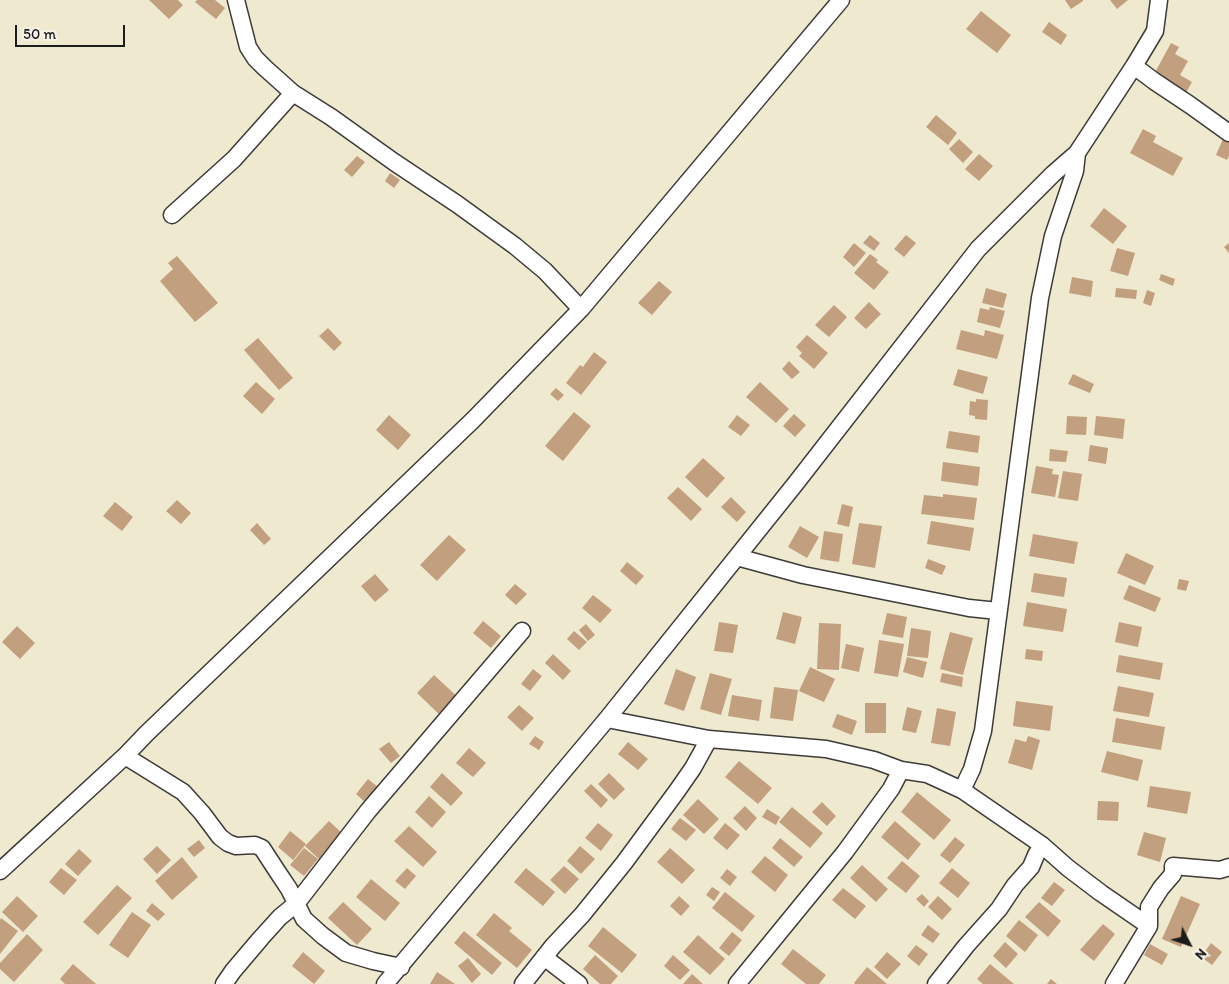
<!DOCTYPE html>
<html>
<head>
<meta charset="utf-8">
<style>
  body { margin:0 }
  #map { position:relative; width:1229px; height:984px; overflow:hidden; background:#efe9d0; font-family:Itim,sans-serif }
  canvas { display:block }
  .north { position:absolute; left:1164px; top:919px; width:50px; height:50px; -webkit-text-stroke:4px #f7f3e8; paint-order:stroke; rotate:131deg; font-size:14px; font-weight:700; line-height:20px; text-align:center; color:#1c1c1c }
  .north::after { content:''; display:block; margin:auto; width:18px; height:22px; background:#1c1c1c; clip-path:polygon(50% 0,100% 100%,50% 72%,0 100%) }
  .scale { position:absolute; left:15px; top:25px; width:110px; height:22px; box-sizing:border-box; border:2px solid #1c1c1c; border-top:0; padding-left:6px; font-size:15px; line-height:18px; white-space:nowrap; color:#1c1c1c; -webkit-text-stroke:4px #f7f3e8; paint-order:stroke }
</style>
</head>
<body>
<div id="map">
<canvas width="1229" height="984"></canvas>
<div class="north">N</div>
<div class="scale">50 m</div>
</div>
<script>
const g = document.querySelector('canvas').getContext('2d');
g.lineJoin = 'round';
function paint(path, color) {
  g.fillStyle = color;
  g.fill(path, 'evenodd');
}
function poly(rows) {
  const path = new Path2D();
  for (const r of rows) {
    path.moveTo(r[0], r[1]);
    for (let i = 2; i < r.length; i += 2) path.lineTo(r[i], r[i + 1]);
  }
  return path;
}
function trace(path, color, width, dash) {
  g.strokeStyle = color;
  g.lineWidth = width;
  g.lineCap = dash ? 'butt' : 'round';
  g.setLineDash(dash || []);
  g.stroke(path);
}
paint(poly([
  [149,0,178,0,183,5,169,19],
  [197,0,215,0,225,8,216,19,195,2],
  [1065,0,1083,0,1083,1,1071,9],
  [1110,0,1128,0,1117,9],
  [981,11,1011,35,997,53,966,29],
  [1049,22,1067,35,1061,45,1042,32],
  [1171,43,1179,47,1175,54,1188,61,1180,75,1192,82,1186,93,1153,76],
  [936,115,957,133,948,145,926,127],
  [1143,129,1156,136,1153,142,1183,158,1173,176,1130,153],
  [959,139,973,152,963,163,949,149],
  [1223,139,1229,142,1229,156,1227,160,1216,155],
  [979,154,993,166,979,181,965,169],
  [357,156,365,162,352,177,344,170],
  [390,173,400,180,394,188,385,181],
  [1104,208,1127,226,1113,244,1090,226],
  [870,235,880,243,874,251,863,243],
  [906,235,916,243,904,257,894,249],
  [854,243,866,253,854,267,843,257],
  [1229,243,1229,253,1224,247],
  [1117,248,1135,253,1128,276,1110,271],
  [870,254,878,260,876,262,889,272,874,290,854,273],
  [177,256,218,303,195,322,160,281,173,269,168,263],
  [1161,274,1175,279,1173,286,1159,280],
  [1072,277,1093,281,1091,297,1069,293],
  [659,281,672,292,652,315,638,303],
  [986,288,1007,294,1003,308,982,303],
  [1116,288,1137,290,1136,299,1115,297],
  [1147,290,1155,293,1151,306,1143,303],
  [869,302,881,314,866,329,854,318],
  [834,305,847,317,829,337,815,325],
  [990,307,1005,311,1000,328,977,322,980,308,989,310],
  [328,328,342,343,334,351,319,336],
  [961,330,984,336,985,330,1004,335,997,359,956,349],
  [807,335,828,353,814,369,799,356,802,353,796,347],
  [258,338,293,378,279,390,244,350],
  [594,352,607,362,581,395,566,383,580,365,583,367],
  [789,361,800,372,792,379,782,369],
  [958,369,988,377,983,394,953,385],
  [1073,374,1094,384,1090,393,1068,384],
  [256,382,275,399,262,414,243,396],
  [760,382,789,409,776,423,746,397],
  [556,388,564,395,558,401,550,394],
  [976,399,988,400,987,420,975,419,975,416,969,415,970,401,976,402],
  [574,412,591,426,563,461,545,446],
  [794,414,806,425,795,437,783,426],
  [389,415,411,435,398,450,376,430],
  [737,415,750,425,741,436,728,427],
  [1067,416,1087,417,1086,435,1066,434],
  [1096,416,1125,419,1123,439,1094,435],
  [949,431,980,436,978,453,946,448],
  [1090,445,1108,448,1106,464,1088,461],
  [1050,449,1068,451,1066,462,1049,461],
  [703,458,725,478,707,498,685,477],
  [943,462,980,467,978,486,941,481],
  [1036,466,1053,469,1052,474,1059,475,1055,497,1031,493],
  [1063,471,1082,474,1078,501,1058,498],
  [678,487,702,509,691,521,667,498],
  [943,494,977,498,974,520,921,514,924,495,943,497],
  [731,497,746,512,737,522,721,507],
  [177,500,191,513,181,524,166,511],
  [115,502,133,517,122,531,103,516],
  [842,504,853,507,849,527,837,524],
  [931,521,974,528,970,551,927,544],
  [257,523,271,539,264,545,250,530],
  [859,523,882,526,875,568,852,564],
  [800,526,819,537,807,558,788,547],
  [824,531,843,534,839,562,820,559],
  [1033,534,1078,542,1074,564,1029,556],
  [449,535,466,550,437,581,420,565],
  [1126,553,1154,566,1145,585,1117,573],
  [928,559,946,566,942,575,925,568],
  [627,562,644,576,636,585,620,571],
  [1034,573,1067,578,1064,597,1031,592],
  [375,574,389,590,375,602,361,586],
  [1179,579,1189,581,1186,591,1177,589],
  [515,584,527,594,516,605,505,595],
  [1129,585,1161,598,1155,612,1123,599],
  [593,595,612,610,600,623,582,608],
  [1027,602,1067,609,1063,632,1023,626],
  [783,612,802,617,795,644,776,639],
  [887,613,907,617,903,638,882,634],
  [483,621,501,636,491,648,473,633],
  [719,622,738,625,733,653,714,651],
  [1119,622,1142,627,1138,647,1115,642],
  [819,623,841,624,839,670,817,669],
  [586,624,595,635,588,641,579,630],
  [17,626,35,643,20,659,2,642],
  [911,628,931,631,928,658,907,656],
  [574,631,587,642,579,650,567,639],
  [950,632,973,638,963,675,940,669],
  [879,640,904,644,898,677,874,673],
  [846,644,864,648,859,672,841,668],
  [1026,649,1043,651,1042,661,1025,659],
  [553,654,571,671,563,680,545,663],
  [1119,655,1163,663,1160,680,1116,672],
  [907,657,927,662,923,678,903,672],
  [810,667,835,679,824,702,799,691],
  [533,669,542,676,530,691,521,684],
  [676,669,696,677,684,711,664,704],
  [710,673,732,679,721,715,700,709],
  [942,673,963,677,962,687,940,682],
  [434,675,461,700,444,719,417,693],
  [1118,686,1154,693,1149,717,1113,711],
  [774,687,798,690,793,721,770,718],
  [732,695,762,700,759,721,728,716],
  [1016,701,1053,706,1050,731,1013,726],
  [865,703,886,703,886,733,865,733],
  [519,705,534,718,522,731,507,717],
  [907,707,922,711,916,733,902,730],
  [937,708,956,712,950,746,931,743],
  [837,714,857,721,852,735,832,727],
  [1116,718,1165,727,1161,750,1112,742],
  [535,736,544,742,539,750,529,744],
  [1028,736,1040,740,1032,770,1008,763,1015,739,1026,742],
  [389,742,400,756,391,763,379,749],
  [628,742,648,759,638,770,618,754],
  [469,748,486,763,473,777,456,763],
  [1107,751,1143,760,1138,781,1101,772],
  [739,761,772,788,758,804,725,777],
  [442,773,463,793,451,806,430,787],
  [609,773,625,789,614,800,598,784],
  [368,779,378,787,365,802,356,794],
  [591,784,608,800,601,808,584,791],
  [1150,786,1191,792,1187,814,1147,807],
  [917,792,951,820,934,840,901,812],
  [429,796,446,812,432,828,415,812],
  [698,799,719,819,704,834,683,815],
  [1098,801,1119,802,1118,821,1097,820],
  [822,802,836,816,827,826,812,812],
  [745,806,757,818,746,831,733,818],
  [792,807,823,833,810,848,779,822],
  [767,809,780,817,776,825,762,817],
  [680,818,696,830,686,841,671,829],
  [329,821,344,835,320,860,305,846],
  [895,821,921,844,908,860,881,837],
  [598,823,613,835,601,851,585,838],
  [725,823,740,835,727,850,713,838],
  [409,826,437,852,423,867,394,841],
  [290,831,306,844,293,860,278,847],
  [1144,832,1166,838,1160,862,1137,855],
  [955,837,965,845,950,863,940,855],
  [780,838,803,857,794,867,772,848],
  [199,840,205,848,194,857,187,849],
  [157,846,171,860,157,874,143,859],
  [580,846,595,859,581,874,567,861],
  [304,848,318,859,304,876,290,865],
  [670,848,695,870,682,884,657,862],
  [79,849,92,861,78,876,65,864],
  [765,856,788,875,775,892,751,872],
  [182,857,198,877,172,900,155,881],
  [902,861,920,876,906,893,887,878],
  [862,865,888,889,876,902,850,878],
  [564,866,579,879,565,894,550,880],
  [61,868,77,880,64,895,49,882],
  [407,868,416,876,405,889,395,881],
  [526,868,555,892,543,906,514,882],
  [952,868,970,883,958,898,939,883],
  [727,869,737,877,730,886,720,878],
  [371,879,400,903,385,921,356,897],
  [1054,882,1065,890,1052,906,1041,898],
  [117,885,132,898,98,935,83,922],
  [712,887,720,892,714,901,706,895],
  [843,888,866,906,855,919,832,900],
  [725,892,755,916,742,932,712,908],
  [922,894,929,901,924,907,916,899],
  [17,896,38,916,23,932,2,912],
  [679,896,690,906,681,916,670,906],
  [938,896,952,909,942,920,928,907],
  [1181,896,1200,904,1181,947,1162,939],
  [343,902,372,929,357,945,328,918],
  [1039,902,1061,921,1048,937,1025,917],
  [152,903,165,914,158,921,146,911],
  [132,912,151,925,128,958,109,945],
  [494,913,512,928,509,931,532,950,517,968,476,935],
  [1,918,18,931,0,954,0,920],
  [1019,920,1038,935,1025,952,1006,936],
  [1103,924,1115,934,1094,961,1080,950],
  [928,925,940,934,933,943,921,935],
  [603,927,637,955,622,973,588,946],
  [464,931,502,963,492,975,454,943],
  [732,932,742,940,729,956,719,948],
  [27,934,43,950,14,982,0,969,0,963],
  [698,935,725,959,710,975,683,952],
  [1005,942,1018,954,1006,968,993,956],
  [1211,943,1222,952,1212,965,1201,957],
  [1150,944,1168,954,1162,965,1144,955],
  [916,945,928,954,919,966,907,956],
  [793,949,826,975,819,984,806,984,781,964],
  [303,952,325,971,314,984,292,966],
  [887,952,901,964,887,979,874,967],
  [595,955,618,976,611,984,600,984,583,969],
  [673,955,690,970,680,980,664,966],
  [468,958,481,974,472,983,458,966],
  [73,964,96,984,65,984,60,979],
  [990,964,1014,984,983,984,977,979],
  [867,967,887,984,855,984,854,983],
  [437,972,455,984,430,984],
  [692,974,703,984,683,984],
  [1051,979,1057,984,1047,984]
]), '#c29f7e');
const street = poly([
  [236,0,248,47,255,58,265,68,293,93,331,117,394,162,457,204,515,246,545,271,581,309],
  [1134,66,1154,81,1190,105,1229,133],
  [1077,153,1075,171,1053,236,1040,298,983,731,972,769,962,790,1042,845,1068,868,1101,893,1149,926],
  [172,215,234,159,293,93],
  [737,557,803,575,969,608,998,611],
  [607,719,709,739,826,749,874,760,901,770,927,774,962,790],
  [125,756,183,792,202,813,220,837,228,843,236,846,255,845,262,848,277,871,289,889,304,919,323,936,346,953,373,961,401,967],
  [0,871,125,756,146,734,473,420,581,309,841,0],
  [544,957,579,984],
  [224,984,233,971,261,938,280,917,296,904,368,811,522,631],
  [385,984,607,719,796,483,978,249,1053,174,1077,153,1134,66,1155,31,1159,0],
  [523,984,553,946,582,915,624,863,677,791,693,768,709,739],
  [737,984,845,852,891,789,901,770],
  [936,984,966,946,999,909,1015,885,1031,867,1036,855,1042,845],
  [1114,984,1149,926,1149,907,1161,888,1173,874,1173,866,1220,870,1229,867]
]);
trace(street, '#3c3b37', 19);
trace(street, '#fff', 16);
</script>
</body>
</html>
